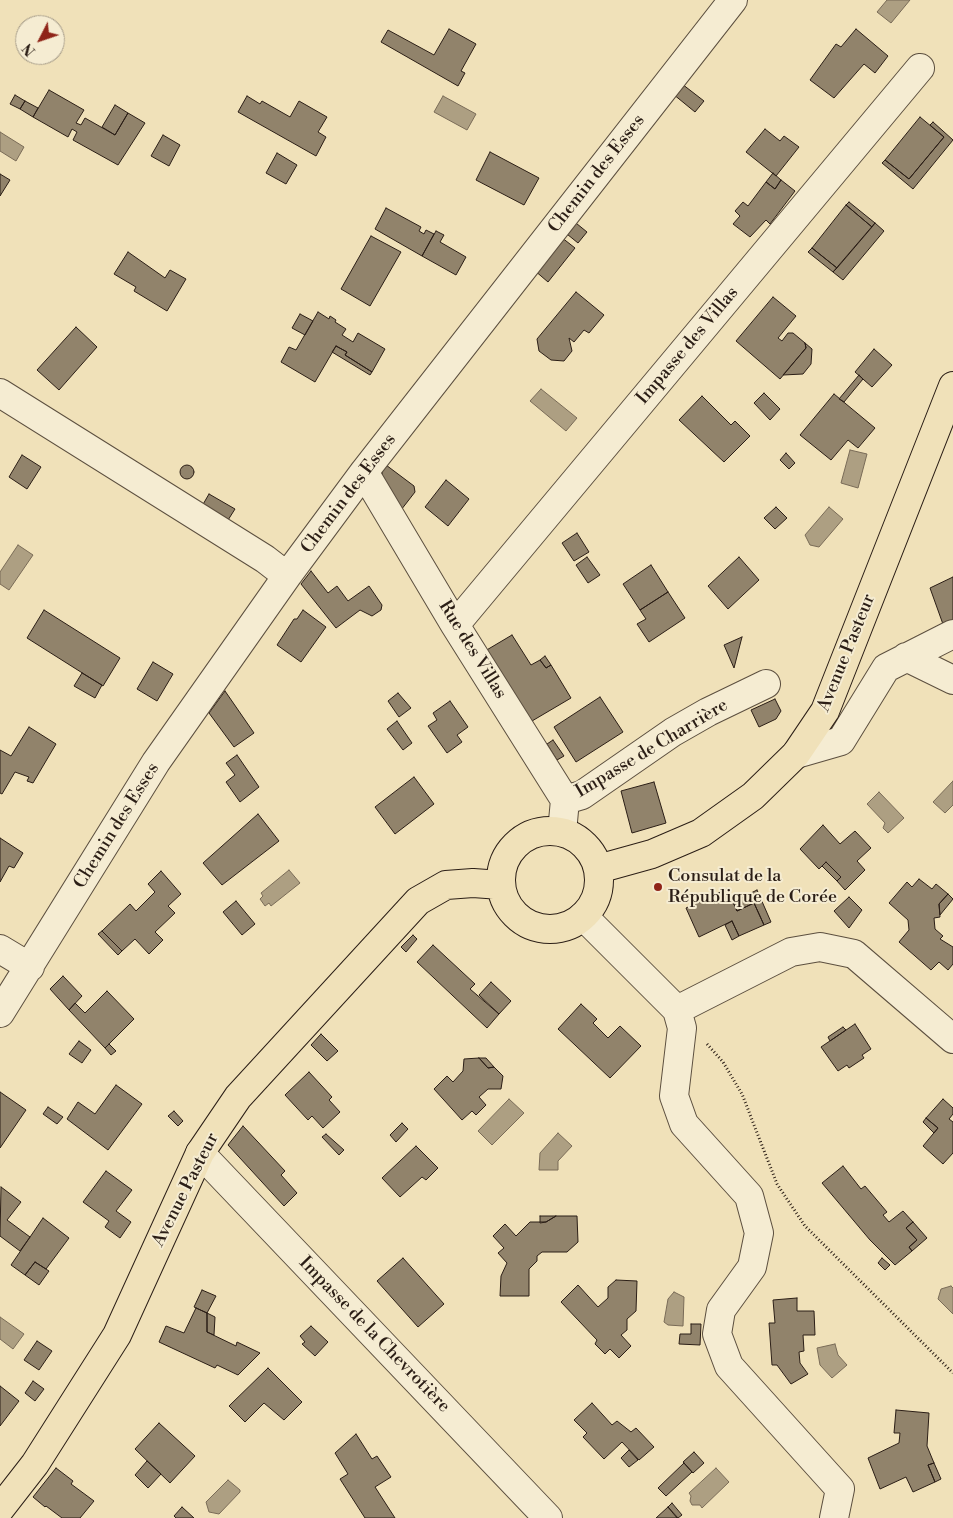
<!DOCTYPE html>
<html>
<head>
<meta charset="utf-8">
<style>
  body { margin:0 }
  #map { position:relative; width:953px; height:1518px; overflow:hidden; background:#f0e1b9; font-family:"Libre Bodoni",serif }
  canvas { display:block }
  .north { position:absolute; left:15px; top:15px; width:50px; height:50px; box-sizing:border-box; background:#f5ecd2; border:1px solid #a49a87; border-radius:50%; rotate:229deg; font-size:14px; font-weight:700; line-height:20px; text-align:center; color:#2b1e16 }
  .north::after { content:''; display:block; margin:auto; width:18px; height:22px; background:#8f2418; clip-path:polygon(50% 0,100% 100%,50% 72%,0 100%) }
</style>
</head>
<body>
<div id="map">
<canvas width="953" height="1518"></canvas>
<div class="north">N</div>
</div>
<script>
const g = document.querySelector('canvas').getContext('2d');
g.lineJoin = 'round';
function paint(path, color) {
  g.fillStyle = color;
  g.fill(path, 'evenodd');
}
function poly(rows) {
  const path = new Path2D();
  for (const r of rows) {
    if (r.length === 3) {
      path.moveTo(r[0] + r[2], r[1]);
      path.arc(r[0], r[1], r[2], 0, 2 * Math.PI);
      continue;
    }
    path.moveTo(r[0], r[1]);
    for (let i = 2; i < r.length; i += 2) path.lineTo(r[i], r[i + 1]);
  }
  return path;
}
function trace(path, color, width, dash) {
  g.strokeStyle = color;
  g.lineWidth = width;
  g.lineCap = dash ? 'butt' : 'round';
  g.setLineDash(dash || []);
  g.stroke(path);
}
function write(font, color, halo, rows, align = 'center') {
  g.font = font + ' "Libre Bodoni",serif';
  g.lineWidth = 4;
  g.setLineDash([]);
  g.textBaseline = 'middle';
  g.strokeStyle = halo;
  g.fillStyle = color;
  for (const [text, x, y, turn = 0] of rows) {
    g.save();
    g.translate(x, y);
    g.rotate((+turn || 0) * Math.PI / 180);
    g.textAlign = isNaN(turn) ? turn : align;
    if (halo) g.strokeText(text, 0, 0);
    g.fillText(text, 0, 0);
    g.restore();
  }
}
const water = poly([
  [887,0,910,0,891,23,877,12,887,0],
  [443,96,476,114,467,130,434,112,443,96],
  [0,132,24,147,16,161,0,151,0,132],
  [541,389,577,418,566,431,530,401,541,389],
  [850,450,867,454,858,488,841,483,850,450],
  [829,507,843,519,819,547,810,545,805,535,829,507],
  [18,545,33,555,9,590,0,584,0,572,18,545],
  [953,781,953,805,945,813,933,802,953,781],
  [879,792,904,818,888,833,883,828,885,823,867,804,879,792],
  [289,870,300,883,271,906,269,903,265,906,260,899,263,896,261,893,289,870],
  [509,1099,524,1113,492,1145,478,1131,509,1099],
  [558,1133,572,1146,558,1161,558,1170,539,1170,540,1153,558,1133],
  [951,1286,953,1288,953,1314,938,1299,941,1289,951,1286],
  [674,1292,684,1297,683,1326,668,1325,664,1322,668,1299,674,1292],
  [0,1317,24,1334,13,1349,0,1339,0,1317],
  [835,1344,838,1355,847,1365,832,1378,820,1365,817,1348,835,1344],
  [716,1468,729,1482,702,1508,700,1505,692,1505,690,1501,691,1496,689,1493,716,1468],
  [228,1480,240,1490,240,1492,219,1514,209,1512,206,1502,228,1480]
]);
paint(water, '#ad9f82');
trace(water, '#796b57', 1);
const building = poly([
  [449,29,476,44,461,71,465,73,458,86,381,42,388,30,434,55,449,29],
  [856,29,888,56,875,73,864,64,834,98,810,80,836,44,841,47,856,29],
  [682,84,704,101,695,112,673,94,682,84],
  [49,90,84,110,76,123,81,125,85,118,115,135,128,113,145,123,118,165,73,140,77,132,72,129,68,137,33,117,49,90],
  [15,95,25,101,20,109,10,104,15,95],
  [247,96,260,104,262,101,290,117,299,101,327,117,318,132,326,137,316,156,238,112,247,96],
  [25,101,38,108,33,117,20,109,25,101],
  [115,105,128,113,115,135,102,127,115,105],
  [920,117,944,137,909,179,885,160,920,117],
  [933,122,953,140,913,189,882,163,885,160,909,179,944,137,930,125,933,122],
  [765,129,780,141,784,136,799,147,776,176,746,152,765,129],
  [163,135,180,145,169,166,151,156,163,135],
  [490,152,539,178,524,205,476,180,490,152],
  [277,153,297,165,286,184,266,173,277,153],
  [773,173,781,180,775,189,766,182,773,173],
  [0,174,10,180,0,196,0,174],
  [781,180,795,191,770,224,766,220,750,237,733,224,740,216,735,211,743,202,748,206,766,182,775,189,781,180],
  [849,202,875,223,872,227,846,205,849,202],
  [846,205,872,227,837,268,812,248,846,205],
  [386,208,421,227,419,231,424,234,426,230,434,234,422,256,375,229,386,208],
  [571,219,587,232,578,243,562,230,571,219],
  [875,223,884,231,843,280,833,272,875,223],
  [436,231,444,235,440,242,466,257,456,275,422,256,436,231],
  [371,236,401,252,370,306,341,289,371,236],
  [561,237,575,248,548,282,534,270,561,237],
  [812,248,837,268,833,272,808,252,812,248],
  [128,252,165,278,170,270,186,279,167,311,134,291,136,287,114,274,128,252],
  [576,292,604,315,589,333,584,330,574,342,569,338,572,351,564,361,551,360,539,351,537,339,576,292],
  [773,297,796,316,778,338,782,341,788,333,793,333,805,343,806,348,780,379,736,341,773,297],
  [318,312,329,319,330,316,336,320,335,322,346,329,342,335,353,342,358,333,385,349,372,372,345,355,347,352,336,346,315,382,281,362,289,347,296,350,318,312],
  [300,314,313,321,305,335,292,328,300,314],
  [76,327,97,347,59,390,37,370,76,327],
  [805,343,812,349,811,364,803,374,783,375,806,348,805,343],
  [336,346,347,352,345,355,372,372,370,375,332,352,336,346],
  [874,349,892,365,872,387,855,372,874,349],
  [859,375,863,379,844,402,839,399,859,375],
  [764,393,780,409,770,420,754,403,764,393],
  [834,394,875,428,858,448,848,440,831,460,800,435,834,394],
  [702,396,731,425,735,421,750,436,724,462,679,420,702,396],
  [786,453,795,463,789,469,780,460,786,453],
  [22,455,41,467,27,489,9,477,22,455],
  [386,465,414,486,415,492,401,510,382,476,382,467,386,465],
  [187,472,7],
  [446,480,469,499,448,526,425,507,446,480],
  [209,494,235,509,223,528,198,513,209,494],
  [776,507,787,518,775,529,764,518,776,507],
  [577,533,589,552,574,561,562,543,577,533],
  [587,557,600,575,588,583,576,565,587,557],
  [739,557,759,580,728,609,708,586,739,557],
  [651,565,668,592,640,610,623,584,651,565],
  [311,571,328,593,337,586,348,601,369,586,382,605,381,610,372,616,360,610,336,628,301,584,311,571],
  [953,577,953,624,944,627,930,588,953,577],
  [668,592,685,618,649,642,637,624,646,619,640,610,668,592],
  [44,610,120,658,103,686,27,638,44,610],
  [303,610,326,627,301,662,277,645,294,619,297,619,303,610],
  [512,635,531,665,540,660,546,668,551,665,571,698,532,721,485,651,512,635],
  [742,637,734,668,724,645,742,637],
  [545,656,551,665,546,668,540,660,545,656],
  [153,662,173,674,157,701,137,689,153,662],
  [82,673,102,685,95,698,74,686,82,673],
  [225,691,254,733,234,747,209,713,225,691],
  [398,693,411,708,399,717,388,701,398,693],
  [600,697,623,732,576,762,554,727,600,697],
  [775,699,781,711,776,719,759,727,751,710,775,699],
  [450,701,468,727,457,735,462,742,447,753,428,726,437,720,433,713,450,701],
  [397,721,412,743,403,750,387,729,397,721],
  [29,727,56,744,33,783,27,781,29,777,15,772,2,794,0,793,0,750,11,756,29,727],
  [553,740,564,756,557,760,547,744,553,740],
  [237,755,259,787,240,802,226,782,235,775,226,763,237,755],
  [414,777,434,804,395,834,375,807,414,777],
  [654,782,666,823,632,833,621,791,654,782],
  [258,814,279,841,222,885,203,863,258,814],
  [823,825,840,844,855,831,871,848,857,861,865,870,845,890,837,881,841,877,826,862,819,869,800,849,823,825],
  [0,838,23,853,14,868,9,866,0,882,0,838],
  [826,862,841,877,837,881,822,866,826,862],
  [161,871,181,894,168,906,175,913,155,932,163,940,149,954,135,939,122,951,102,931,130,904,136,911,155,892,148,884,161,871],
  [919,879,932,889,936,884,948,894,939,904,940,917,934,918,935,929,943,936,940,939,953,947,953,964,948,970,939,962,931,970,899,942,909,930,908,920,889,903,907,882,912,887,919,879],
  [727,889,737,911,754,903,764,925,739,936,732,921,699,937,686,908,727,889],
  [757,890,771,922,764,925,754,903,737,911,733,902,757,890],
  [948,894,953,899,940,915,939,904,948,894],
  [849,897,862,910,849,928,834,911,849,897],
  [236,901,255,924,242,935,223,912,236,901],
  [732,921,739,936,732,940,725,925,732,921],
  [102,931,122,951,118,955,98,934,102,931],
  [413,935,417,939,406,952,401,947,413,935],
  [433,945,475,984,470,989,499,1014,487,1028,417,962,433,945],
  [63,976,82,996,69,1010,50,989,63,976],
  [491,982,511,1001,499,1014,479,995,491,982],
  [107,991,134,1019,105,1048,69,1010,75,1003,85,1013,107,991],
  [581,1004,597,1019,593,1023,608,1038,620,1026,641,1046,610,1078,558,1029,581,1004],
  [855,1024,871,1049,862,1055,864,1058,849,1068,847,1065,838,1071,821,1047,855,1024],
  [843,1027,846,1030,830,1041,828,1037,843,1027],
  [321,1034,338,1051,327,1061,311,1045,321,1034],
  [79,1041,91,1050,82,1063,69,1054,79,1041],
  [109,1044,116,1051,111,1055,105,1048,109,1044],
  [479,1058,488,1068,494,1067,503,1076,501,1089,488,1089,479,1097,486,1105,476,1115,472,1111,462,1120,434,1089,447,1076,453,1082,463,1071,464,1059,479,1058],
  [479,1058,486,1058,494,1067,488,1068,479,1058],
  [309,1072,332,1097,329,1100,340,1112,323,1128,312,1116,308,1120,285,1095,309,1072],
  [116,1085,142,1104,108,1150,67,1119,78,1102,95,1114,116,1085],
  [0,1092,26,1110,0,1148,0,1092],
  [943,1099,953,1108,953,1114,949,1119,953,1122,953,1153,943,1164,923,1146,938,1128,926,1118,943,1099],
  [48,1107,63,1117,57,1124,43,1114,48,1107],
  [174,1111,183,1121,178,1126,168,1116,174,1111],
  [926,1118,938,1128,934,1133,923,1122,926,1118],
  [402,1123,408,1129,396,1142,390,1135,402,1123],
  [243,1126,285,1171,281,1175,297,1193,284,1206,228,1145,243,1126],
  [326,1134,344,1150,339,1155,322,1137,326,1134],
  [416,1146,438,1168,426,1180,422,1177,400,1197,382,1178,416,1146],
  [843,1166,861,1189,865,1186,887,1212,883,1215,889,1222,903,1211,913,1222,906,1228,917,1240,909,1247,912,1251,895,1265,870,1240,822,1183,843,1166],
  [106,1171,132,1190,116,1211,131,1222,120,1238,105,1227,109,1221,83,1202,106,1171],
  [1,1187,21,1202,7,1220,30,1237,20,1251,0,1236,1,1187],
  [540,1216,556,1216,546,1222,540,1223,540,1216],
  [556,1216,577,1216,578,1242,567,1252,542,1252,537,1256,537,1261,529,1269,529,1296,500,1296,501,1276,507,1263,498,1253,504,1248,493,1236,505,1224,516,1236,530,1222,546,1222,556,1216],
  [43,1218,69,1238,46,1269,35,1262,25,1275,11,1265,43,1218],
  [913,1222,927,1238,912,1251,909,1247,917,1240,906,1228,913,1222],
  [403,1258,444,1304,418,1327,377,1281,403,1258],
  [882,1258,890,1265,885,1270,878,1263,882,1258],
  [35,1262,49,1271,39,1285,25,1275,35,1262],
  [616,1280,637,1281,636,1311,627,1319,627,1330,621,1335,631,1346,619,1358,610,1349,605,1354,595,1344,597,1340,561,1302,578,1285,598,1307,608,1298,608,1287,616,1280],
  [202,1290,216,1296,207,1313,194,1307,202,1290],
  [797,1298,797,1311,814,1311,815,1335,803,1335,804,1351,799,1352,800,1363,808,1374,791,1384,777,1365,772,1365,769,1323,775,1323,773,1300,797,1298],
  [196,1308,207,1313,207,1332,236,1346,237,1342,260,1353,238,1375,217,1365,215,1368,159,1342,166,1326,184,1333,196,1308],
  [207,1313,215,1317,214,1335,207,1332,207,1313],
  [691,1324,701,1324,700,1345,679,1344,680,1334,691,1334,691,1324],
  [311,1326,328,1342,315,1356,302,1344,305,1342,300,1336,311,1326],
  [37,1341,52,1351,39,1370,24,1360,37,1341],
  [268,1368,302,1402,284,1420,264,1403,245,1422,229,1406,268,1368],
  [33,1381,44,1389,35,1401,25,1393,33,1381],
  [0,1386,19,1401,0,1426,0,1386],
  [592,1403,612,1425,617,1421,631,1432,636,1428,654,1447,639,1460,622,1442,604,1459,583,1437,587,1433,574,1420,592,1403],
  [896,1410,929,1413,927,1446,934,1463,928,1465,935,1482,913,1492,906,1477,880,1489,868,1458,899,1443,900,1433,894,1433,896,1410],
  [159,1423,195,1456,170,1483,135,1449,159,1423],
  [356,1434,372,1459,377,1456,391,1477,375,1487,395,1518,365,1518,340,1479,348,1474,335,1453,356,1434],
  [629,1450,638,1460,629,1467,621,1458,629,1450],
  [694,1452,704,1463,693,1473,683,1462,694,1452],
  [147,1461,161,1474,148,1488,135,1475,147,1461],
  [684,1463,692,1472,666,1496,658,1488,684,1463],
  [934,1463,941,1479,935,1482,928,1465,934,1463],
  [56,1468,73,1481,71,1484,94,1501,80,1518,62,1518,46,1506,45,1507,33,1497,56,1468],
  [672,1503,682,1515,678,1518,668,1507,672,1503],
  [182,1507,194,1518,176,1518,174,1516,182,1507],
  [668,1507,677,1518,656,1518,668,1507]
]);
paint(building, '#91836b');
trace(building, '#2b1e16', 1);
const minor = poly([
  [0,393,265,559,287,576],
  [364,472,455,625,565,800,562,832],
  [455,625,920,68],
  [906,657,953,680],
  [796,754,841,741,886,668,953,634],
  [565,800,582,795,673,732,708,712,766,684],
  [583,916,677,1010,682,1028,674,1096,684,1124,749,1196,759,1233,752,1267,721,1310,717,1334,729,1366,840,1489,834,1518],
  [0,949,30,967],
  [677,1010,791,952,820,947,854,954,953,1039],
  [0,1013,156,762,287,576,364,472,733,0],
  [200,1153,548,1518]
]);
const major = poly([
  [550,880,49],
  [598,869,652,854,701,833,753,796,796,754,825,711,953,386],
  [0,1509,35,1464,117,1335,200,1153,238,1097,418,901,446,885,473,883,501,885]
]);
trace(minor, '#5c4f3f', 30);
trace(major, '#2b1e16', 30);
trace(poly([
  [707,1044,723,1062,742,1094,777,1184,805,1226,953,1373]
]), '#2b1e16', 3, [1, 2.5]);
trace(minor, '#f5ecd2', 28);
trace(major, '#f0e1b9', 28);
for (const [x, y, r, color] of [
  [658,887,5,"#8f2418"]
]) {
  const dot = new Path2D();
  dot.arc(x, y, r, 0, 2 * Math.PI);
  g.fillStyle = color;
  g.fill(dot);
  trace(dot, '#f5ecd2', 2);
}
write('18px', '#2b1e16', '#f5ecd2', [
  ["Chemin des Esses",597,174,-52],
  ["Impasse des Villas",688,346,-50],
  ["Chemin des Esses",349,494,-53],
  ["Rue des Villas",472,650,58],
  ["Avenue Pasteur",847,653,-68],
  ["Impasse de Charrière",652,749,-31],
  ["Chemin des Esses",117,826,-58],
  ["Avenue Pasteur",186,1190,-63],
  ["Impasse de la Chevrotière",374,1335,46]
]);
write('18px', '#2b1e16', '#f5ecd2', [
  ["Consulat de la",668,877],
  ["République de Corée",668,898]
], 'left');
</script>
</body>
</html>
